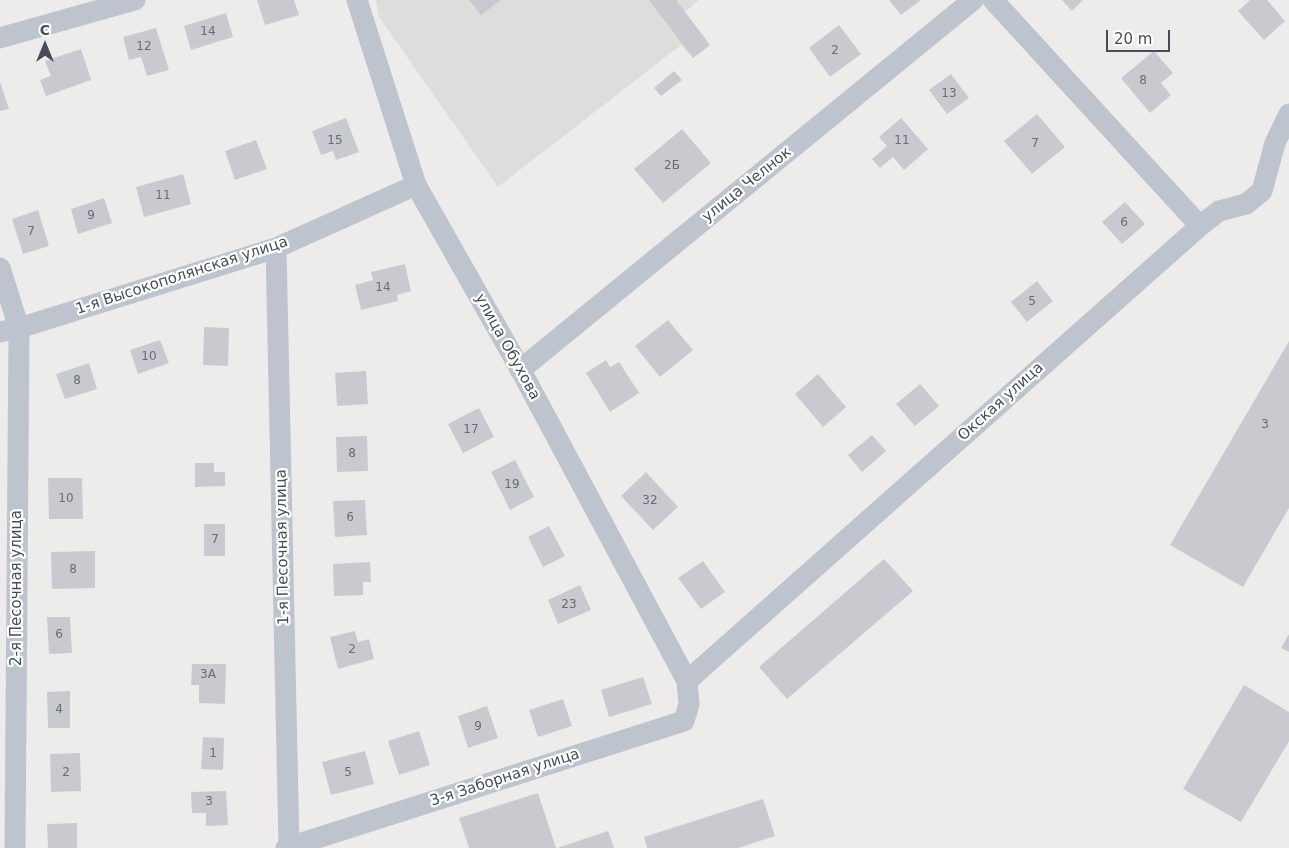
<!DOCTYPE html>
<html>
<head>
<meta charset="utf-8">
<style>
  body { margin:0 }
  #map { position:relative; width:1289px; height:848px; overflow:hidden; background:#eeeceb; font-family:"DejaVu Sans",sans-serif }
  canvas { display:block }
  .north { position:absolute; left:20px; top:20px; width:50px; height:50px; -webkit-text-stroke:4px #fff; paint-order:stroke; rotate:0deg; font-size:14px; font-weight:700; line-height:20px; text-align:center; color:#464d57 }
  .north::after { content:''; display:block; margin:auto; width:18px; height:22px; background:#464d57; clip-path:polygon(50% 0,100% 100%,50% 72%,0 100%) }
  .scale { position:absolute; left:1106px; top:30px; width:64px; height:22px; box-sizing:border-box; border:2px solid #464d57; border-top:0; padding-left:6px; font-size:15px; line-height:18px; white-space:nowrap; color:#464d57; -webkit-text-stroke:4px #fff; paint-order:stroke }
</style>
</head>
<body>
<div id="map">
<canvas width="1289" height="848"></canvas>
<div class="north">С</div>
<div class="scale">20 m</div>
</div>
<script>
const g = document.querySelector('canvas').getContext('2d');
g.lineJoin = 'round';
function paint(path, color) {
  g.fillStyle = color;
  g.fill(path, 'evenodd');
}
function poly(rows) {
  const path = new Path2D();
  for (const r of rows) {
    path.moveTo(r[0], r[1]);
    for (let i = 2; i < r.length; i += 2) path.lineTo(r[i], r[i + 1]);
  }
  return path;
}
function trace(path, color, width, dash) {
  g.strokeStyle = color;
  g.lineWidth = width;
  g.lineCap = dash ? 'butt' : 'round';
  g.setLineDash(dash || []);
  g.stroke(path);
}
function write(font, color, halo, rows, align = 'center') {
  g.font = font + ' "DejaVu Sans",sans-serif';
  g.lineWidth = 4.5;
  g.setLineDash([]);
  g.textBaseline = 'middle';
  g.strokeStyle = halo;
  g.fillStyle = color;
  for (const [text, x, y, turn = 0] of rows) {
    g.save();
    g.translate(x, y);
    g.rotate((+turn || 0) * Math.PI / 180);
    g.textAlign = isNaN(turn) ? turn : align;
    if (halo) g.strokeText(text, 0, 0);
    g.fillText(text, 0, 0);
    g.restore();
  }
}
paint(poly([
  [376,0,699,0,685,12,710,45,693,58,681,45,498,187,379,17]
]), '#dfdddc');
paint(poly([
  [257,0,294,0,299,15,265,25],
  [469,0,501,0,481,15],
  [649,0,676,0,710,45,693,58],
  [889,0,921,0,901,15],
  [1062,0,1083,0,1072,11],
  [1250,0,1267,0,1285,21,1264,40,1238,11],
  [226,13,233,37,191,50,184,26],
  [839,25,861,54,830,77,809,48],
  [156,28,169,70,147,76,141,57,129,60,123,37],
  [81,49,91,80,46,96,40,80,51,76,45,61],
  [1154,51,1173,73,1161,83,1171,95,1150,113,1121,78],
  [674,71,682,80,661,96,654,88],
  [951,74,969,98,947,114,929,90],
  [0,82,9,109,0,111],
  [1037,114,1065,147,1032,174,1004,141],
  [346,118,359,152,336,160,333,151,321,155,312,131],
  [901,118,928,149,904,170,893,157,880,168,872,159,887,146,879,137],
  [682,129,711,163,663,203,634,169],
  [256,140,267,169,235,180,225,151],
  [183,174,191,204,144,217,136,187],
  [104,198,112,223,78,234,71,209],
  [1125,202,1145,224,1122,244,1102,222],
  [38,210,49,246,23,254,12,219],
  [405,264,411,291,397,295,398,301,361,310,355,285,373,280,371,272],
  [1037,281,1053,301,1027,322,1011,302],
  [668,320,693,350,660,377,635,346],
  [204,327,229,328,228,366,203,365],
  [160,340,169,363,138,374,130,350],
  [1289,341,1289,508,1243,587,1170,545],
  [606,360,610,367,619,362,639,393,610,412,586,373],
  [89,363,97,389,65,399,56,374],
  [366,371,368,404,337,406,335,373],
  [818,374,846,407,823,427,795,394],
  [920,384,939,406,915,426,896,404],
  [479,408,494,437,463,453,448,424],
  [872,435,886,451,862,472,848,455],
  [367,436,368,471,337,472,336,437],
  [515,460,534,497,510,510,491,472],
  [195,463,214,463,214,472,225,472,225,486,195,487],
  [646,472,678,507,653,530,621,496],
  [48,478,82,478,83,519,49,519],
  [365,500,367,535,335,537,333,501],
  [204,524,225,524,225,556,204,556],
  [549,526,565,556,543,567,528,537],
  [95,551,95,588,52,589,51,552],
  [884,559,913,591,787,699,759,667],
  [703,561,725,592,701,609,678,578],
  [370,562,371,582,363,582,363,595,334,596,333,564],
  [580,585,591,610,558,624,548,600],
  [47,617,70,617,72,653,49,654],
  [355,631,358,642,369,639,374,659,338,669,330,637],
  [1289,634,1289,652,1281,648],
  [192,664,226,664,225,704,199,703,199,685,191,685],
  [643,677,652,704,609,717,601,690],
  [1244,685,1289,712,1289,741,1241,822,1183,789],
  [70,691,70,728,48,728,47,692],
  [563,699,572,726,538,737,529,710],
  [487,706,498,738,468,748,458,716],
  [419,731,430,765,399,775,388,741],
  [203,737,224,738,223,770,201,769],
  [365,751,374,784,331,795,322,762],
  [80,753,81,791,51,792,50,754],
  [226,791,228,825,206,826,206,813,192,813,191,792],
  [538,793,556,848,469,848,459,818],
  [763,799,775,836,738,848,647,848,644,837],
  [77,823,77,848,48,848,47,824],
  [608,831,614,848,557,848]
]), '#c9cad0');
trace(poly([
  [993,0,1200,226],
  [0,38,135,0],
  [276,248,289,847],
  [0,268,19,328,15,848],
  [0,332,19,328,276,248,416,185],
  [520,370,973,0],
  [687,681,1200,226,1219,211,1246,204,1262,191,1275,143,1289,114],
  [286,848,684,721,689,704,687,681,518,365,416,185,357,0]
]), '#bec4cd', 21);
write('12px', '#676c75', null, [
  ["14",208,32],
  ["12",144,47],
  ["2",835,51],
  ["8",1143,81],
  ["13",949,94],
  ["15",335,141],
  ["11",902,141],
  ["7",1035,144],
  ["2Б",672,166],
  ["11",163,196],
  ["9",91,216],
  ["6",1124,223],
  ["7",31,232],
  ["14",383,288],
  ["5",1032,302],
  ["10",149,357],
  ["8",77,381],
  ["3",1265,425],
  ["17",471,430],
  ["8",352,454],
  ["19",512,485],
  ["10",66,499],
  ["32",650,501],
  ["6",350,518],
  ["7",215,540],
  ["8",73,570],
  ["23",569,605],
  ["6",59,635],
  ["2",352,650],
  ["3А",208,675],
  ["4",59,710],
  ["9",478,727],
  ["1",213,754],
  ["2",66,773],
  ["5",348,773],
  ["3",209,802]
]);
write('15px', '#464d57', '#fff', [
  ["улица Челнок",747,185,-39],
  ["1-я Высокополянская улица",182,276,-18],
  ["улица Обухова",507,347,61],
  ["Окская улица",1001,402,-42],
  ["1-я Песочная улица",283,547,-91],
  ["2-я Песочная улица",17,588,-90],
  ["3-я Заборная улица",505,778,-18]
]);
</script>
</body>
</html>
